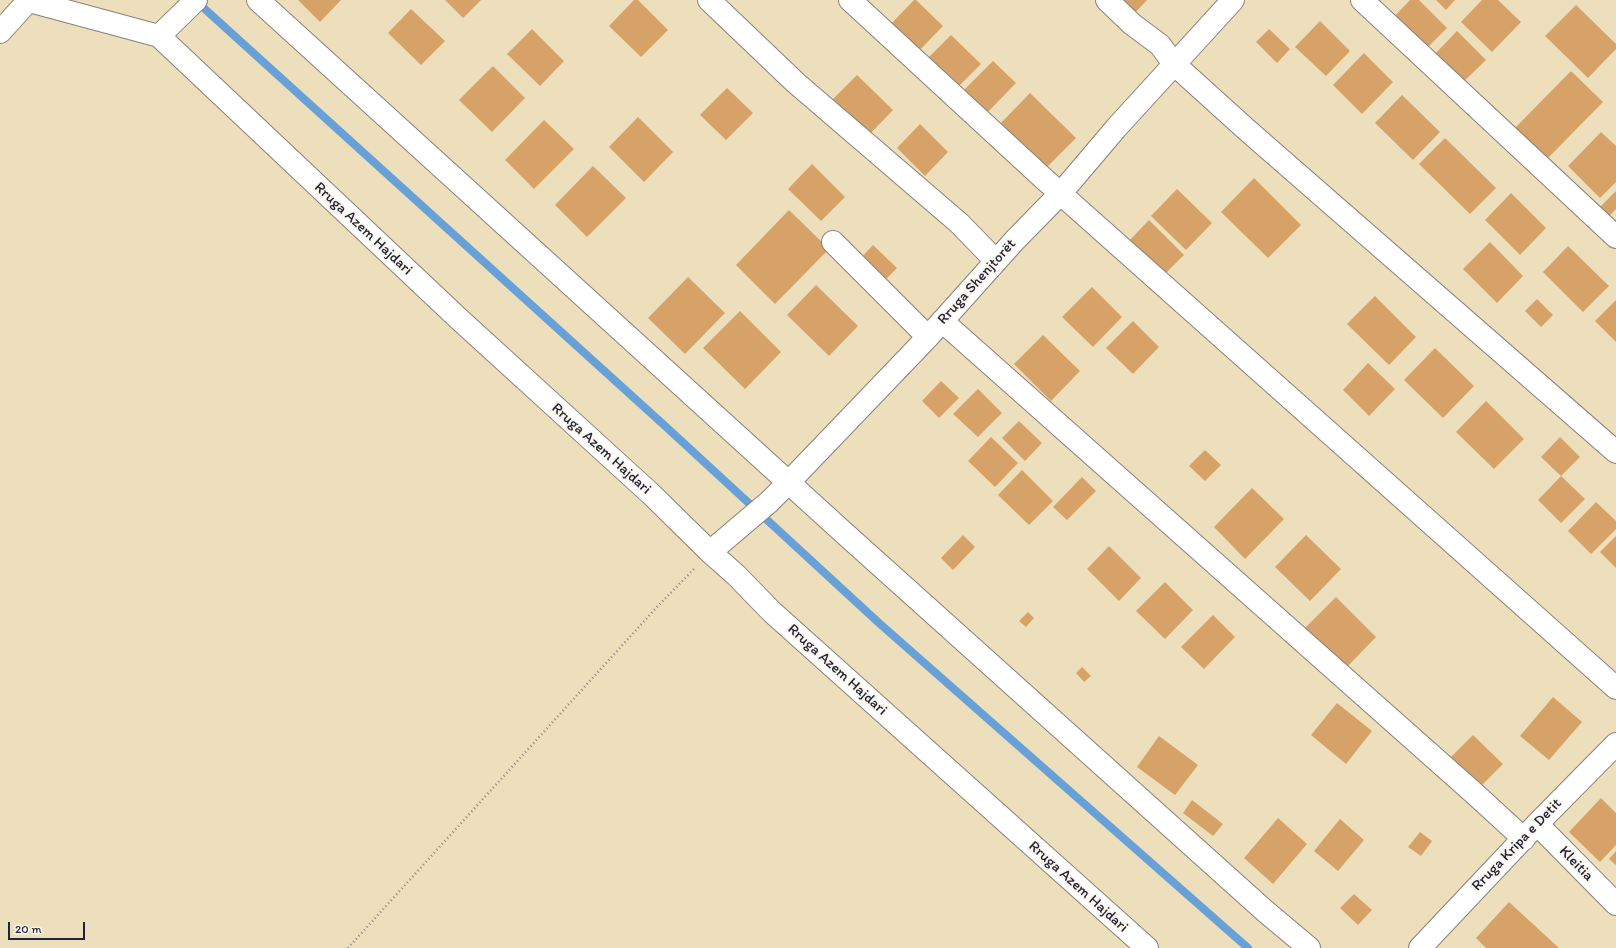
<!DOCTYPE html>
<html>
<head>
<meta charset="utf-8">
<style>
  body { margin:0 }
  #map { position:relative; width:1616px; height:948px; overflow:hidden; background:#eddfbc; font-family:Itim,sans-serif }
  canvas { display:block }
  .scale { position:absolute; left:8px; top:922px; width:77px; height:18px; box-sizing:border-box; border:2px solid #22223b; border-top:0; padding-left:5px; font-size:12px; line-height:14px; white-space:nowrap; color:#22223b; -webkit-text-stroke:3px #fbf7ec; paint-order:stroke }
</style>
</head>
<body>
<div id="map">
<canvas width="1616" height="948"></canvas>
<div class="scale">20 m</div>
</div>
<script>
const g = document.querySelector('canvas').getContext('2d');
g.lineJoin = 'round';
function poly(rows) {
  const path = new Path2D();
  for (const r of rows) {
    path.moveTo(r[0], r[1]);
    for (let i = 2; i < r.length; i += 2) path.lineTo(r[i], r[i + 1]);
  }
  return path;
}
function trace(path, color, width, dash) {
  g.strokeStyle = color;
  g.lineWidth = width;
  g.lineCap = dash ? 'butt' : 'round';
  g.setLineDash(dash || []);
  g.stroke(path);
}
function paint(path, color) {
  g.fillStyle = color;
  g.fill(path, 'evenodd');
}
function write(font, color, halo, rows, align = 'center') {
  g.font = font + ' Itim,sans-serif';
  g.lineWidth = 4;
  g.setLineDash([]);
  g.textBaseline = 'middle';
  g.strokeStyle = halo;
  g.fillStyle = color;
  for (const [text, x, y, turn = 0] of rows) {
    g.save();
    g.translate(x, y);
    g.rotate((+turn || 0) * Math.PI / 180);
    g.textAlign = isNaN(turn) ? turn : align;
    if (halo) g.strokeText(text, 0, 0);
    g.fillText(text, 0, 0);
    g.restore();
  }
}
trace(poly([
  [196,1,664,425,879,623,1248,948]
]), '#68a1d7', 8);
paint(poly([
  [298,0,341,0,320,22],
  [445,0,481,0,463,18],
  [634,0,638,0,668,30,641,57,609,26],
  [914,0,916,0,943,26,917,53,889,26],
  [1112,0,1147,0,1130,18],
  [1410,0,1419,0,1447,28,1425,50,1392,19],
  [1436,0,1455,0,1446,10],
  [1482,0,1498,0,1521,22,1492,52,1461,22],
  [1576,5,1616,44,1616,49,1588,78,1545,36],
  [411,9,445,41,421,65,388,33],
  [1320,21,1350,51,1326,76,1295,47],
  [532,29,564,61,540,86,507,54],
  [1269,29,1290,49,1277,63,1256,42],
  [1457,31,1486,60,1460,85,1432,57],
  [951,35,981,64,954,91,925,61],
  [1364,53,1393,82,1362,114,1333,85],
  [993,61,1016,83,985,115,962,92],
  [493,66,525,98,492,132,459,100],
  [1571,71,1603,102,1547,159,1515,128],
  [857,75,893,110,867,137,831,101],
  [727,88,753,113,726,140,700,115],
  [1030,93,1076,138,1044,170,999,125],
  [1402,95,1440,132,1413,160,1375,123],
  [638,117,673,152,644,182,609,147],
  [544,120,574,149,534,189,505,160],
  [920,124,948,152,925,176,897,148],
  [1601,132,1616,146,1616,182,1600,198,1568,166],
  [1445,138,1496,188,1470,214,1419,164],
  [812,164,845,197,821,221,788,189],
  [593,166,626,198,587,237,555,205],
  [1254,178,1301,225,1268,258,1221,212],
  [1177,189,1212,223,1186,250,1151,216],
  [1616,191,1616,209,1609,216,1600,207],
  [1511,193,1546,228,1520,255,1485,220],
  [789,210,829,249,775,304,736,265],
  [1149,220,1184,255,1163,276,1128,242],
  [1490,242,1523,276,1497,303,1463,269],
  [873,245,897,268,882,283,859,260],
  [1568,246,1609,286,1583,312,1543,272],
  [688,277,725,313,685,354,648,318],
  [816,285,858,326,829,356,787,315],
  [1092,287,1122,317,1093,347,1062,317],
  [1375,296,1416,337,1389,365,1347,324],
  [1537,299,1553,315,1541,327,1525,311],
  [1616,300,1616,342,1595,321],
  [740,311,781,352,745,389,703,348],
  [1133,321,1159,347,1133,374,1106,348],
  [1043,335,1080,371,1051,401,1014,364],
  [1435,348,1474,386,1443,418,1404,380],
  [1368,363,1395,389,1369,416,1343,390],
  [941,381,959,398,939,418,922,401],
  [978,389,1002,413,978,437,953,414],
  [1486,401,1524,439,1494,469,1456,432],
  [1019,421,1042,443,1025,461,1002,438],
  [991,437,1018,463,995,487,968,461],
  [1560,437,1580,457,1561,476,1541,457],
  [1205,450,1221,465,1205,481,1189,466],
  [1022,470,1053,501,1029,525,998,495],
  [1561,476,1585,499,1561,523,1538,500],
  [1082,477,1096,491,1067,520,1053,507],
  [1252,488,1284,519,1245,559,1214,527],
  [1596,502,1616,521,1616,529,1591,554,1568,531],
  [963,535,975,547,953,570,941,558],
  [1306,535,1341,569,1310,601,1275,567],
  [1616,536,1616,568,1600,552],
  [1109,546,1141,578,1119,601,1087,569],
  [1165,582,1193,610,1165,639,1136,611],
  [1336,597,1376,637,1345,669,1304,629],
  [1028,612,1034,618,1026,627,1019,621],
  [1213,615,1235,637,1204,669,1181,647],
  [1082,667,1091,676,1084,682,1076,673],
  [1553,697,1582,722,1549,760,1520,736],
  [1337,703,1372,731,1346,764,1311,735],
  [1473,735,1503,764,1480,787,1450,758],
  [1159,736,1198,765,1175,795,1137,767],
  [1601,798,1616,813,1616,845,1600,862,1569,832],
  [1192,800,1223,824,1213,836,1183,813],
  [1278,818,1307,844,1273,884,1244,858],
  [1340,819,1364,840,1338,871,1314,851],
  [1420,832,1432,841,1421,856,1408,847],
  [1616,851,1616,865,1609,859],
  [1354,894,1372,910,1358,925,1340,908],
  [1509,902,1559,948,1486,948,1476,938]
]), '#d7a268');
const minor = poly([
  [258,0,843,532,1265,911,1309,948],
  [709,0,796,83,959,223,996,261],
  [850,0,1043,178,1616,688],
  [1107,0,1132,24,1160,45,1174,64,1247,130,1616,452],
  [1362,0,1616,237],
  [29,1,159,36,459,319,651,494,710,552,736,575,772,612,1147,948],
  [159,36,196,0],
  [833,242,928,337],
  [942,321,1475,794,1524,839],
  [710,552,769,502,788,483,928,337,1015,240,1061,193,1117,127,1233,0],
  [1537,824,1616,904],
  [1420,948,1537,824,1616,744]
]);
const major = poly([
  [0,32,29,0]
]);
trace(minor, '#88807c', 24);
trace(major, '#88807c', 24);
trace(poly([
  [348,948,656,608,694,569]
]), '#88807c', 2.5, [1, 3]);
trace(minor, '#fff', 22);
trace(major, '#fff', 22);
write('15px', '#22223b', '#fbf7ec', [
  ["Rruga Azem Hajdari",363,229,43],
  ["Rruga Shenjtorët",977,282,-48],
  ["Rruga Azem Hajdari",601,449,42],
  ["Rruga Azem Hajdari",837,670,42],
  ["Rruga Kripa e Detit",1517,845,-46],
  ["Kleitia",1576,864,46],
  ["Rruga Azem Hajdari",1078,887,42]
]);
</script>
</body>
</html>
